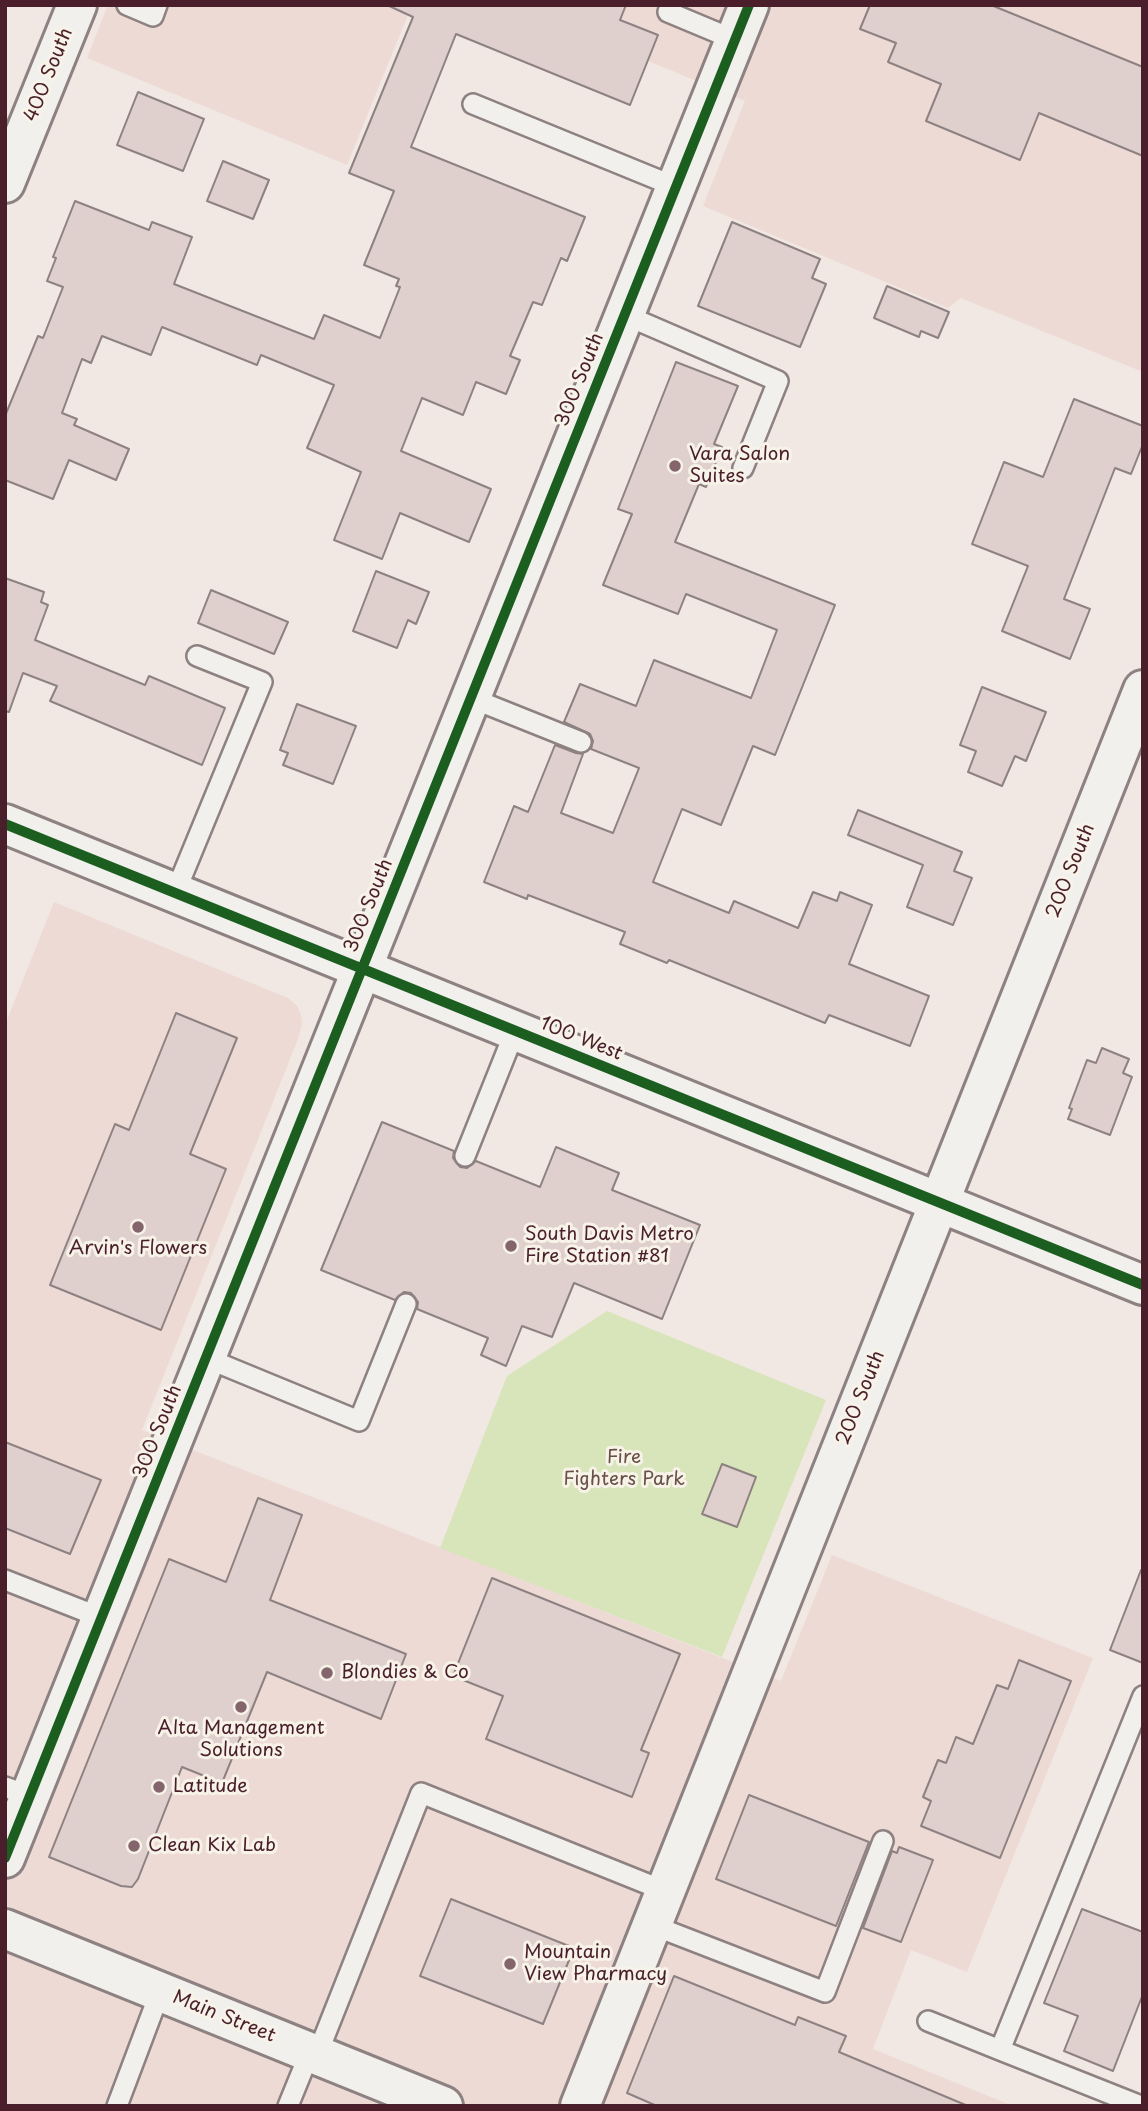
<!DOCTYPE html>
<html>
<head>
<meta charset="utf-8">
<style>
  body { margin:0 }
  #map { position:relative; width:1148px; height:2111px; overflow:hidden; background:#f1e8e3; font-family:"Playpen Sans",sans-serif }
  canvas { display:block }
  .frame { position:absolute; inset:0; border:7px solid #4a1f2b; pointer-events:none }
</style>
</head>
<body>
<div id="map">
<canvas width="1148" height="2111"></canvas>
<div class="frame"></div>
</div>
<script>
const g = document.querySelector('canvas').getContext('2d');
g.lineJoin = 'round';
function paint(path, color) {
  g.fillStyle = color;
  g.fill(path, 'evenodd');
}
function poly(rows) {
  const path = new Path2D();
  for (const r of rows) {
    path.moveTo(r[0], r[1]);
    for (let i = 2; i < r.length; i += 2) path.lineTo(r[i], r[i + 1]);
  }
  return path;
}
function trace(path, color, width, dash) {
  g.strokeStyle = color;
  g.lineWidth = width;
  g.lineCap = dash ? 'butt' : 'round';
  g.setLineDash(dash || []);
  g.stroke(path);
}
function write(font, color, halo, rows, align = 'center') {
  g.font = font + ' "Playpen Sans",sans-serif';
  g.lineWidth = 6;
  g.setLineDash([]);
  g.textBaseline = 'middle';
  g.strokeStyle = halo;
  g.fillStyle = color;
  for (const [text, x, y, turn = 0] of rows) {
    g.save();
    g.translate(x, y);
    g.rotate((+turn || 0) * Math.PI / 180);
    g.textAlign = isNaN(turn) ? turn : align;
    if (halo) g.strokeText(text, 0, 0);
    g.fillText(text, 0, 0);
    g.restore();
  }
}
paint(poly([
  [108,5,412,5,347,165,87,58],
  [513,5,1143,5,1143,372,961,298,948,308,703,206,745,101],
  [54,902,288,998,297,1006,301,1015,302,1024,298,1039,142,1430,781,1681,832,1555,1093,1658,967,1972,911,1950,873,2049,1013,2106,5,2106,5,1025]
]), '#eddad5');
paint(poly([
  [607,1311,826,1400,722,1657,440,1548,507,1376]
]), '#d8e4ba');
const building = poly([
  [387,5,626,5,620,20,658,35,630,105,456,34,411,147,585,217,567,261,561,258,542,305,533,302,510,356,520,360,506,394,476,382,463,415,422,398,401,451,491,489,469,542,400,513,382,559,334,540,361,472,307,448,334,385,261,355,257,365,162,327,151,355,102,336,91,363,82,359,62,413,77,419,74,425,129,449,116,480,69,460,53,499,5,480,5,416,38,336,43,338,63,287,47,281,56,258,53,257,75,201,149,230,152,222,192,237,174,284,314,339,324,315,380,338,400,287,396,286,399,279,364,265,394,191,349,173,413,17,387,5],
  [870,5,991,5,1143,67,1143,156,1039,113,1020,160,926,121,941,84,888,62,896,43,860,29,870,5],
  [138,92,204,119,183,171,117,145,138,92],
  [223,161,269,180,253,219,207,201,223,161],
  [732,222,820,259,812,278,826,284,800,347,698,306,732,222],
  [887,286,949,312,938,338,921,331,919,337,874,318,887,286],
  [676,362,738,386,714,444,722,447,706,487,699,484,675,542,835,605,775,755,753,746,721,825,682,809,653,882,729,913,734,901,798,928,813,892,837,901,840,892,872,905,849,964,929,996,910,1046,829,1015,825,1023,669,960,667,963,620,944,625,932,528,895,527,899,484,882,514,806,528,812,555,745,576,753,583,754,561,813,613,833,639,768,591,749,593,741,590,734,564,722,580,684,636,706,654,660,751,698,777,630,686,594,678,614,603,585,632,514,618,509,676,362],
  [1074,399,1143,426,1143,444,1131,474,1115,468,1064,599,1090,609,1070,659,1002,631,1028,566,972,544,1004,462,1043,477,1074,399],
  [376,571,429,592,416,624,408,620,397,648,353,631,376,571],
  [5,578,44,592,41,602,48,605,35,640,145,685,149,676,225,708,202,765,50,701,57,686,23,673,9,712,5,711,5,578],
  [211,590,288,622,274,654,198,623,211,590],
  [982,687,1046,712,1026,761,1015,756,1002,786,968,772,976,751,960,745,982,687],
  [297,704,356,726,333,784,283,765,288,753,280,750,297,704],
  [858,810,962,852,954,871,972,878,953,925,907,907,923,865,848,835,858,810],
  [176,1013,237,1038,190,1154,226,1169,161,1330,50,1285,115,1124,129,1130,176,1013],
  [1102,1048,1129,1059,1123,1073,1132,1077,1110,1135,1068,1119,1072,1109,1069,1108,1087,1060,1096,1063,1102,1048],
  [382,1122,454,1151,453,1158,460,1167,467,1168,476,1161,540,1187,556,1147,619,1173,612,1190,700,1225,662,1319,574,1283,552,1337,522,1326,506,1366,481,1355,488,1338,417,1309,418,1302,411,1293,404,1292,395,1300,321,1270,382,1122],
  [5,1442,101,1480,70,1554,5,1528,5,1442],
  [722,1464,756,1477,737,1527,702,1514,722,1464],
  [258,1498,302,1515,270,1600,406,1654,381,1719,267,1672,222,1783,182,1767,138,1879,132,1887,121,1886,49,1857,169,1559,226,1582,258,1498],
  [1141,1570,1143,1570,1143,1663,1110,1650,1141,1570],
  [492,1578,680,1654,641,1750,649,1753,632,1797,486,1739,503,1696,453,1676,492,1578],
  [1019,1660,1071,1681,1000,1858,921,1826,931,1801,923,1797,938,1760,946,1763,956,1737,973,1744,997,1685,1008,1689,1019,1660],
  [749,1795,869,1842,836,1926,716,1879,749,1795],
  [899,1847,933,1860,901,1942,863,1928,892,1851,897,1853,899,1847],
  [451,1899,574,1948,543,2024,420,1976,451,1899],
  [1082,1909,1143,1932,1143,1994,1113,2071,1064,2051,1078,2016,1044,2003,1082,1909],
  [674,1976,795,2025,798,2017,846,2036,839,2052,968,2106,657,2106,627,2093,674,1976]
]);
paint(building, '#dfcfcd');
trace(building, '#8d8181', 2);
const service = poly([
  [127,5,153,16,157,5],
  [671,5,668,12,735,40],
  [473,104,676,187],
  [625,315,778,381,743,468],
  [471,698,581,742],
  [175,893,262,682,197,656],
  [465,1156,515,1031],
  [206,1358,359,1421,406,1304],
  [5,1580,102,1618],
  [5,1787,30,1796],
  [652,1925,825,1992,883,1841],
  [928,2021,1000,2050],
  [317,2055,421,1793,665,1891],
  [117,2106,160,1992],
  [288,2106,310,2052],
  [1141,2106,1000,2050,1143,1696]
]);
const minor = poly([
  [5,183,77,5],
  [5,1858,749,5],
  [580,2106,1143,690]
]);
const tertiary = poly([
  [5,824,1143,1285],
  [5,1929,443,2106]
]);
trace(service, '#8d8181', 24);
trace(minor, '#8d8181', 44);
trace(tertiary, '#8d8181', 44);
trace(service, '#f2f0ec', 19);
trace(minor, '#f2f0ec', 38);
trace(tertiary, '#f2f0ec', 38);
trace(poly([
  [5,824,1143,1285],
  [5,1858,749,5]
]), '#1b5e20', 10);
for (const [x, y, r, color] of [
  [675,466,7,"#84656b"],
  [138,1227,7,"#84656b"],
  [511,1246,7,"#84656b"],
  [327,1673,7,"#84656b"],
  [241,1707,7,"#84656b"],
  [159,1787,7,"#84656b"],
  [134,1846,7,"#84656b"],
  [510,1964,7,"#84656b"]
]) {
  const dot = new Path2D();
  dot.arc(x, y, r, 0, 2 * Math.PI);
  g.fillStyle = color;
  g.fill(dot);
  trace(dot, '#f7f3e8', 2.5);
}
write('19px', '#4a1f2b', '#f7f3e8', [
  ["400 South",49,75,-68],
  ["300 South",580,380,-68],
  ["200 South",1071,871,-68],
  ["300 South",369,906,-68],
  ["100 West",581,1039,22],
  ["200 South",861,1398,-68],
  ["300 South",158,1432,-68],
  ["Main Street",224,2017,22]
]);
write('19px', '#4a1f2b', '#f7f3e8', [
  ["Vara Salon",689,455],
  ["Suites",689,477],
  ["South Davis Metro",525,1235],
  ["Fire Station #81",525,1257],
  ["Arvin's Flowers",138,1249,"center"],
  ["Blondies & Co",341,1673],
  ["Alta Management",241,1729,"center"],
  ["Solutions",241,1751,"center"],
  ["Latitude",173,1787],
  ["Clean Kix Lab",148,1846],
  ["Mountain",524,1953],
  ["View Pharmacy",524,1975]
], 'left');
write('19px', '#685046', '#f7f3e8', [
  ["Fire",624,1458],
  ["Fighters Park",624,1480]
]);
</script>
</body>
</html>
